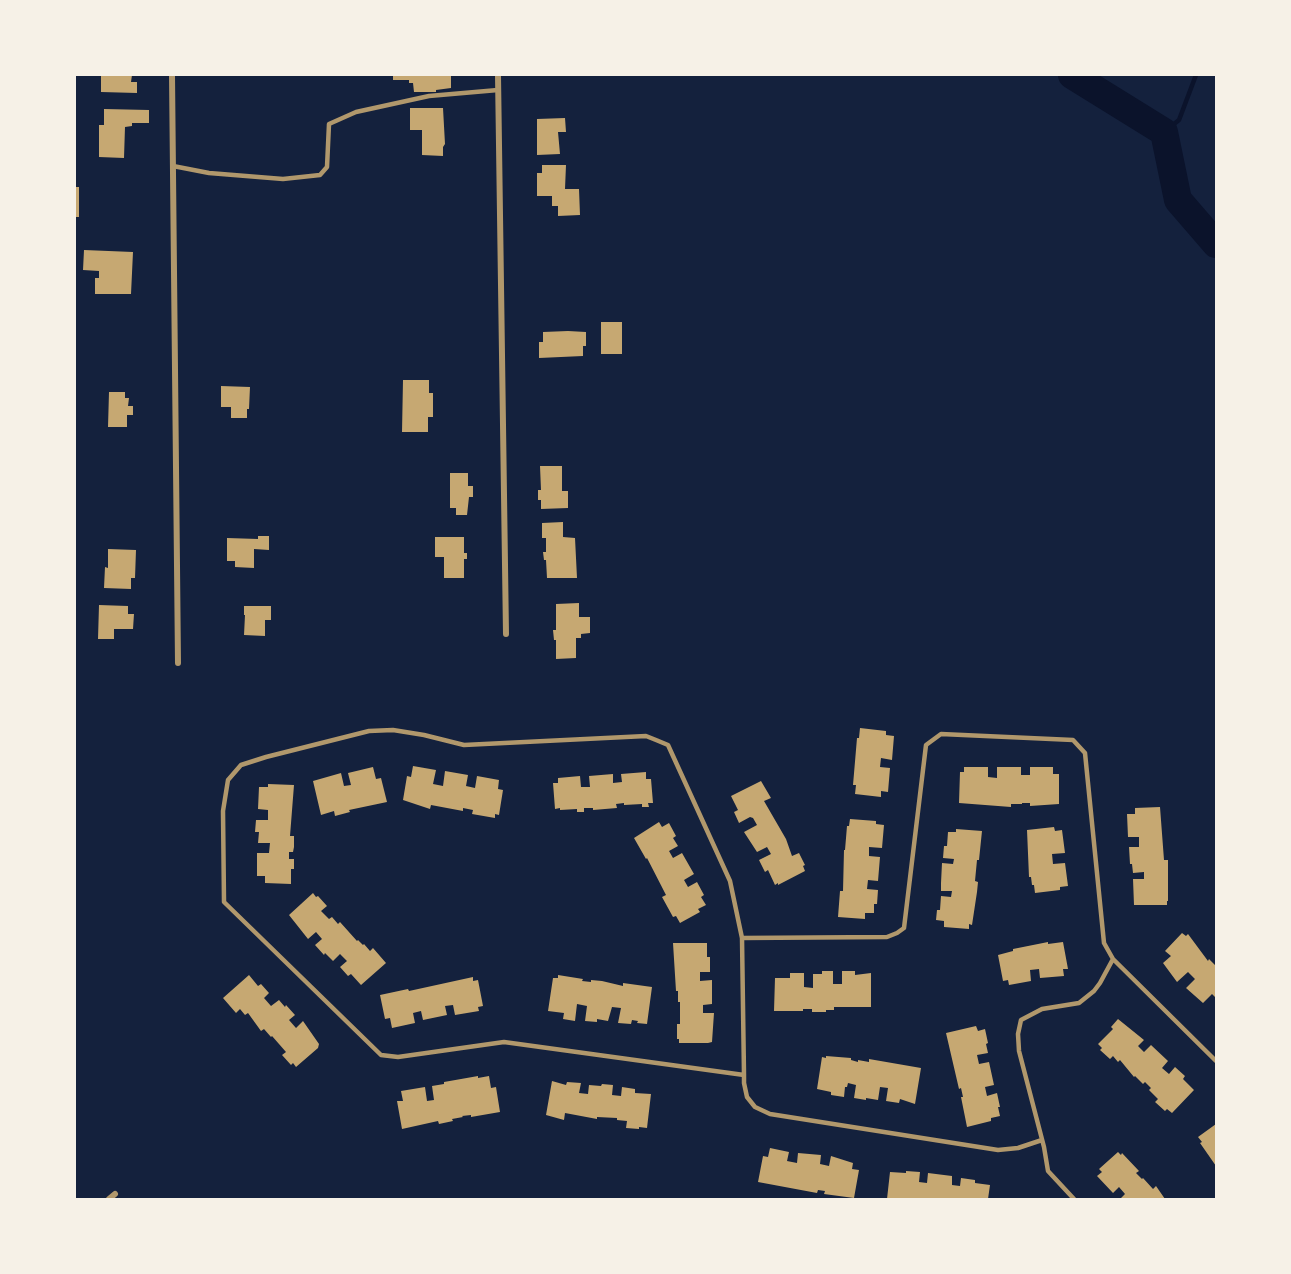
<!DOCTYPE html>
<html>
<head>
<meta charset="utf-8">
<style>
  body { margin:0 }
  #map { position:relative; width:1291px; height:1274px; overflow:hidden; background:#14213d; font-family:"Fira Sans",sans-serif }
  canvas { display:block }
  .frame { position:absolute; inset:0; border:76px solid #f6f1e7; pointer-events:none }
</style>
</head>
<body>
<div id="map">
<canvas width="1291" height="1274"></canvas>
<div class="frame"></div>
</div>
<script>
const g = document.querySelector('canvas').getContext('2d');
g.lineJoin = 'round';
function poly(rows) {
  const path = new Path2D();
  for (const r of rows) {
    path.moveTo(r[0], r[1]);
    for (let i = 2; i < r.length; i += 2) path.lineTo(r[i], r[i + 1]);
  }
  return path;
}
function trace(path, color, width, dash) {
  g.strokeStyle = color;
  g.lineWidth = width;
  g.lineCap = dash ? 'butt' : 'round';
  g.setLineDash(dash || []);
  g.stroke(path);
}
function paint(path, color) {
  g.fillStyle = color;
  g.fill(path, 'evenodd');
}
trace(poly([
  [1164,132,1179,120,1196,75]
]), '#0b132b', 4.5);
trace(poly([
  [1072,75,1164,132,1178,200,1216,244]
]), '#0b132b', 28);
paint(poly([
  [101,75,132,75,131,82,137,82,137,93,101,92],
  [393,75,451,75,451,88,436,90,436,92,414,92,413,83,409,83,409,80,393,80],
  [410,108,443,108,445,144,443,147,443,156,422,155,422,130,410,130],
  [104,109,149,110,149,123,132,123,132,126,125,127,124,158,99,157,99,125,104,125],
  [565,118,566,132,558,132,560,154,537,155,537,119],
  [542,165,566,165,565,189,579,189,580,215,558,216,558,206,552,206,552,196,537,196,537,173,542,173],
  [75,187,79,187,79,217,75,217],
  [84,250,133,252,131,294,95,294,95,278,99,278,99,271,83,270],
  [601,322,622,322,622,354,601,354],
  [568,331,586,332,586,346,583,346,583,356,539,358,539,342,543,342,543,332],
  [403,380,429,380,429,393,433,393,433,417,428,417,428,432,402,432],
  [221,386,250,387,249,409,247,409,247,418,231,418,231,407,221,407],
  [109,392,125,392,125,398,129,398,128,406,133,406,133,415,127,415,127,427,108,427],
  [540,466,562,466,562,491,568,491,568,508,541,509,541,500,538,500,538,490,541,490],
  [450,473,468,473,468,486,473,486,473,497,469,497,467,515,456,515,456,508,450,508],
  [563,522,563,537,575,538,577,578,547,578,546,560,544,560,543,552,546,552,546,538,542,538,542,523],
  [258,536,269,536,269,550,254,549,254,568,235,567,235,561,227,561,227,538,258,539],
  [435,537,464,537,464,553,467,553,467,559,464,559,464,578,444,578,444,557,435,557],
  [108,549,136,550,135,578,131,578,131,589,104,588,105,567,108,568],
  [579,603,579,617,590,617,590,633,581,634,581,638,576,638,576,658,556,659,556,640,554,640,553,630,556,630,556,604],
  [99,605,128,606,128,614,134,614,133,629,114,629,114,639,98,639],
  [244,606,271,606,271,620,265,620,265,636,244,635,245,615,244,615],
  [860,728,886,731,886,735,894,736,892,760,881,758,880,767,890,768,888,792,881,791,881,797,855,794,856,785,853,785,857,738,859,738],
  [413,766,436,770,433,784,443,786,445,771,468,775,466,786,475,788,477,776,499,780,498,789,503,790,499,815,495,814,495,818,472,814,473,810,463,808,463,811,431,805,430,809,403,800,407,776,411,777],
  [373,767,376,779,381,778,387,802,349,810,350,812,335,816,334,811,321,815,313,781,341,773,344,786,351,785,348,773],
  [964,767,988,767,988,777,997,778,997,767,1021,767,1021,775,1030,775,1030,767,1053,767,1053,774,1059,774,1059,804,1030,806,1030,803,1022,803,1022,804,1011,804,1011,807,959,803,960,772,964,772],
  [646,772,646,779,651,779,653,803,648,803,649,807,642,807,642,804,624,805,624,803,616,804,617,808,593,810,593,808,584,808,584,812,577,812,577,809,560,810,560,808,555,809,553,783,558,783,558,778,580,776,581,787,590,787,589,776,613,774,613,783,622,782,621,774],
  [761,781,771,798,764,801,786,839,792,856,799,853,805,865,803,866,805,871,778,885,778,883,775,885,768,870,765,872,759,860,771,854,767,847,757,852,744,832,757,825,753,818,750,817,739,823,734,812,738,810,731,796],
  [268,784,294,785,290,836,294,836,294,847,293,852,289,852,289,859,294,859,294,869,291,869,291,884,265,883,265,876,257,876,257,853,269,853,270,843,258,843,259,832,255,832,256,820,268,820,268,810,258,809,259,787,268,787],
  [1160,807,1164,860,1168,860,1168,901,1167,901,1167,905,1134,905,1133,879,1144,879,1144,872,1133,873,1132,864,1130,864,1129,847,1139,847,1139,837,1128,837,1127,814,1135,814,1135,808],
  [850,819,876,821,876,824,884,825,882,848,869,847,869,856,880,857,878,881,868,880,867,889,878,890,877,904,874,904,874,913,865,913,865,919,838,917,840,891,843,891,844,850,845,850,847,826,849,826],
  [659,822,662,827,669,823,676,836,673,838,678,846,669,851,673,858,682,853,694,874,684,880,688,887,697,882,704,895,701,897,706,905,698,909,700,912,680,923,676,916,673,917,662,897,666,895,647,858,646,859,634,838],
  [1054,827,1055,831,1062,830,1065,853,1052,854,1053,864,1065,863,1068,886,1060,887,1060,890,1035,893,1034,885,1032,885,1031,877,1029,877,1027,830],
  [956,829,982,831,979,860,977,860,975,881,978,882,977,892,972,925,969,924,969,929,944,927,944,921,936,920,937,910,940,910,941,896,951,897,952,891,941,891,941,883,942,863,953,864,954,859,943,858,944,846,947,846,948,832,956,832],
  [313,893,316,897,318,896,327,906,321,911,329,919,332,917,338,924,340,922,357,941,358,940,363,945,364,944,370,951,373,948,386,963,361,985,351,974,348,976,340,967,347,961,340,954,333,961,325,953,324,955,315,945,322,939,316,932,308,939,289,915],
  [1182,933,1186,936,1188,934,1208,961,1209,959,1216,966,1216,998,1212,994,1203,1003,1186,988,1195,979,1188,972,1177,982,1163,963,1171,956,1165,951],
  [1048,942,1048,944,1063,942,1068,969,1063,969,1064,976,1040,978,1039,969,1030,970,1031,981,1009,985,1008,980,1003,981,998,955,1013,951,1013,949],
  [673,943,707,943,707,957,710,957,710,972,700,972,700,981,712,980,712,1004,703,1005,703,1013,714,1013,712,1042,708,1043,679,1043,679,1039,677,1039,677,1024,680,1024,680,1002,678,1002,678,991,676,991],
  [822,971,833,971,833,984,842,984,842,971,855,971,855,975,871,973,871,1007,834,1007,834,1010,826,1010,826,1012,812,1012,812,1009,803,1009,803,1011,774,1011,775,978,790,978,790,973,804,973,804,987,813,988,813,974,822,974],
  [249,975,258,986,261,984,269,993,264,998,271,1006,279,1000,285,1007,286,1005,295,1015,289,1020,296,1028,303,1021,319,1044,318,1048,296,1067,293,1063,291,1065,282,1055,286,1052,272,1036,271,1037,264,1029,261,1031,248,1013,245,1015,240,1009,236,1013,223,998],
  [558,975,583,979,582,981,591,982,591,980,602,981,623,986,623,983,652,987,647,1024,637,1023,638,1021,632,1020,631,1024,618,1023,621,1008,612,1007,608,1021,597,1019,597,1022,585,1021,587,1006,577,1004,575,1021,563,1019,564,1013,548,1011,553,978,558,978],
  [473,977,473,981,478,980,483,1006,478,1007,479,1011,455,1015,453,1005,445,1006,447,1015,423,1020,421,1011,413,1013,415,1023,392,1028,390,1018,385,1019,380,995,408,989,409,991],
  [1118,1019,1144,1040,1138,1046,1144,1052,1151,1045,1168,1061,1162,1068,1169,1074,1175,1067,1185,1076,1183,1079,1194,1090,1172,1113,1167,1109,1165,1111,1155,1102,1158,1099,1149,1090,1151,1088,1145,1082,1143,1084,1135,1076,1134,1077,1120,1060,1118,1062,1113,1056,1110,1059,1100,1050,1102,1048,1098,1044,1113,1029,1111,1027],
  [976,1026,978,1031,985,1029,988,1043,986,1044,988,1053,977,1055,979,1064,989,1062,994,1085,985,1087,987,1096,997,1093,1000,1107,998,1107,1000,1116,991,1118,991,1121,967,1127,961,1097,963,1097,961,1088,959,1089,946,1033],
  [826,1056,851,1058,851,1060,858,1062,858,1060,869,1062,869,1059,921,1068,915,1104,900,1099,899,1103,886,1101,888,1088,880,1087,878,1100,866,1098,866,1100,854,1098,856,1085,848,1083,847,1087,845,1087,844,1097,831,1095,831,1092,817,1089,822,1057,826,1058],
  [478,1076,478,1078,489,1076,491,1088,496,1087,500,1112,471,1117,471,1115,462,1116,463,1117,452,1119,453,1121,439,1124,438,1121,402,1129,397,1101,403,1101,401,1091,425,1087,427,1101,434,1100,432,1086,444,1084,444,1082],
  [552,1081,566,1085,567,1082,581,1083,579,1093,588,1094,589,1085,601,1086,602,1084,613,1085,612,1095,621,1096,622,1087,635,1089,635,1093,651,1094,647,1128,639,1127,639,1129,626,1128,627,1121,617,1120,617,1118,597,1117,597,1119,565,1113,564,1120,546,1115],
  [1216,1124,1216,1166,1200,1143,1202,1142,1198,1137],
  [770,1148,789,1152,787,1161,797,1163,798,1153,821,1155,820,1164,829,1166,831,1156,853,1163,852,1169,859,1170,854,1198,824,1194,825,1191,818,1190,817,1193,758,1182,763,1156,768,1157],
  [1118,1152,1121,1155,1122,1153,1139,1171,1136,1173,1142,1179,1143,1178,1153,1189,1156,1186,1165,1199,1120,1199,1125,1194,1119,1187,1113,1193,1097,1176,1102,1172,1099,1169],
  [906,1171,920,1172,919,1182,927,1183,928,1173,952,1176,952,1185,960,1186,961,1178,975,1180,975,1183,990,1185,988,1199,887,1199,890,1172,906,1173]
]), '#c6a872');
trace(poly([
  [173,166,209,173,283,179,320,175,327,167,329,124,356,112,429,96,498,90],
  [742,938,887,937,897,933,904,928,926,745,941,734,1073,740,1085,753,1104,943,1113,959,1216,1061],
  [744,1075,504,1042,398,1057,381,1055,224,902,223,811,228,780,241,765,266,757,369,731,393,730,424,735,464,745,646,736,656,740,668,745,730,881,742,938,744,1075,744,1083,747,1097,755,1107,770,1114,998,1150,1018,1148,1042,1140],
  [1074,1199,1048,1171,1044,1147,1019,1051,1018,1034,1021,1020,1042,1009,1079,1003,1094,991,1100,983,1113,959]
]), '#b1986c', 4.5);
trace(poly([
  [172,75,178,663],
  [498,75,506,634],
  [109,1199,115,1194]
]), '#b1986c', 6);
</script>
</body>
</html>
